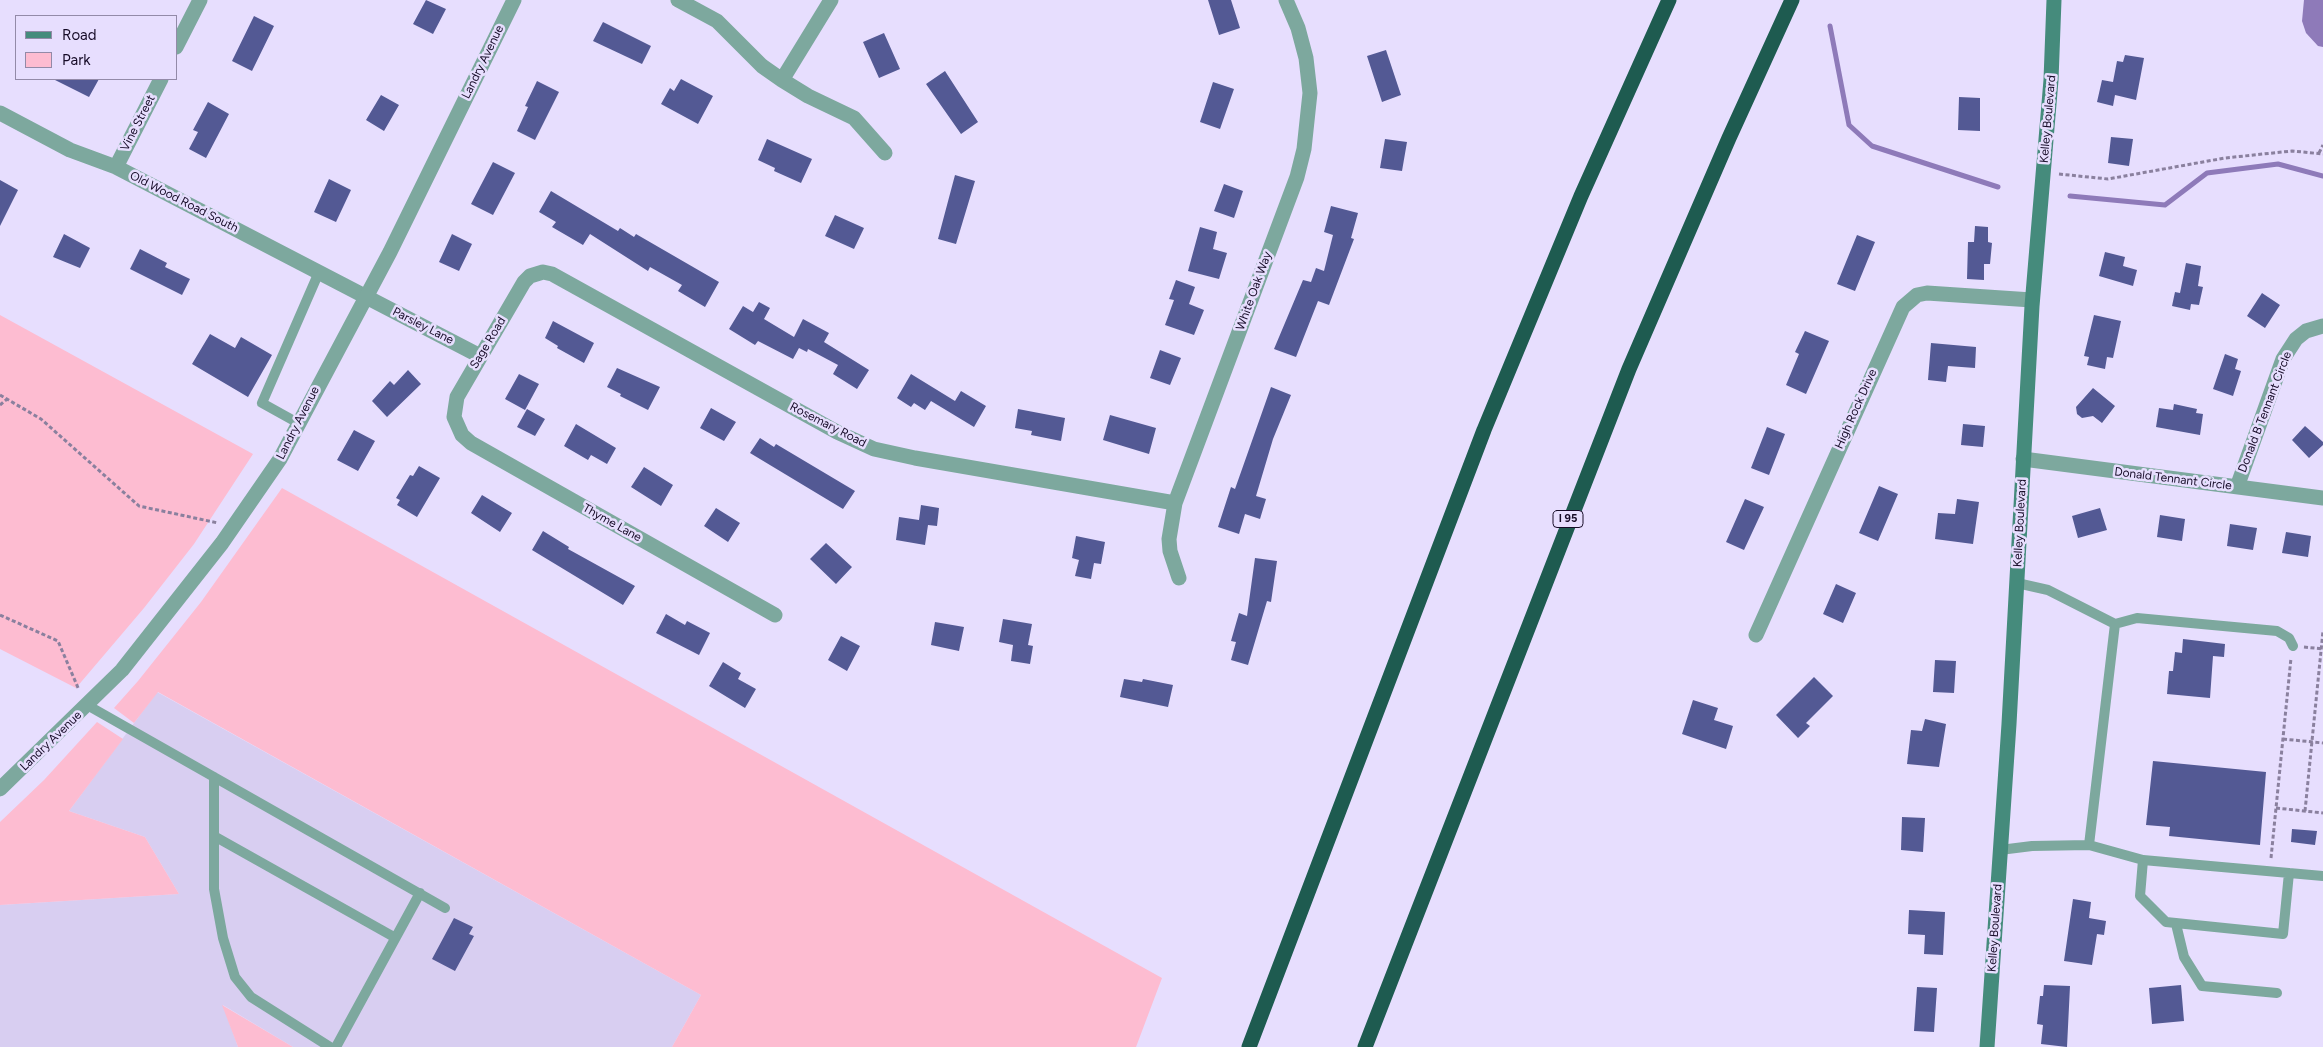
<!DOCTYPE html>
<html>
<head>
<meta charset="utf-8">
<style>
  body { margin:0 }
  #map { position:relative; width:2323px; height:1047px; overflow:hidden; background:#e7defe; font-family:Figtree,sans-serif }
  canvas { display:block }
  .legend { position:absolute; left:15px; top:15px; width:162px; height:65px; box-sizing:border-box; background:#e7defe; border:1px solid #938aa8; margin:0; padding:6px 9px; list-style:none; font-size:15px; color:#160b27 }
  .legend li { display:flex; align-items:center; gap:10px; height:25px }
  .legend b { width:25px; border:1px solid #938aa8 }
</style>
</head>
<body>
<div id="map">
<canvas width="2323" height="1047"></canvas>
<ul class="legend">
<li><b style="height:6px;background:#458b7c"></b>Road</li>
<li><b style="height:14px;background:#fdbcd1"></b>Park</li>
</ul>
</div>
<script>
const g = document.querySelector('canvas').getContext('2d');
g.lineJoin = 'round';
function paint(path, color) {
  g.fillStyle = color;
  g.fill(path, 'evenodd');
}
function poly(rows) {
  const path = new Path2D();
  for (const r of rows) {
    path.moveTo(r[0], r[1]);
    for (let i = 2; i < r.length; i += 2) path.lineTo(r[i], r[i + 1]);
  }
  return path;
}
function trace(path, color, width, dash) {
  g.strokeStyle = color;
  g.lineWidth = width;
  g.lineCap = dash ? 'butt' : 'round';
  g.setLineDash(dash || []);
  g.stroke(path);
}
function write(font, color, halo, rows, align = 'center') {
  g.font = font + ' Figtree,sans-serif';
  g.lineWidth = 5;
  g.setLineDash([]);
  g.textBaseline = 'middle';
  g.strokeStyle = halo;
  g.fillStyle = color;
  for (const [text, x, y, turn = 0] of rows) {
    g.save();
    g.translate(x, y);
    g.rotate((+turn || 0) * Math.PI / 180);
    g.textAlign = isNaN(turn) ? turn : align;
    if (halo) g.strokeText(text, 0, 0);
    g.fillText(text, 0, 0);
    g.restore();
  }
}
paint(poly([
  [157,692,701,995,672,1047,293,1047,223,1005,238,1047,0,1047,0,905,179,894,145,837,69,811]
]), '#d8cef1');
paint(poly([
  [0,315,253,454,194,544,144,608,76,688,0,649],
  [282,488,1162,978,1136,1047,672,1047,701,995,158,692,134,723,114,708,138,681,201,602],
  [97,722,123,739,69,811,145,837,179,894,0,905,0,822,44,780],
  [222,1005,293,1047,238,1047]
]), '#fdbcd1');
paint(poly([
  [2304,0,2323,0,2323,47,2318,46,2306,33,2302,21]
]), '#8e7ab9');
trace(poly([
  [1830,26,1849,125,1872,146,1998,187],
  [2070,196,2165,205,2207,173,2278,164,2323,176]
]), '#8e7ab9', 5);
paint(poly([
  [426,0,446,9,433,34,413,24],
  [1208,0,1231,0,1240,28,1219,35],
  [254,16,274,26,252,71,232,61],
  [603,22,651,46,642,64,593,41],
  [884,33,900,69,879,78,863,42],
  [1386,50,1401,95,1382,102,1367,56],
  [2125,55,2144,58,2136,100,2115,95,2113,106,2097,102,2102,80,2113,82,2117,61,2123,62],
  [945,71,978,122,961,134,926,84],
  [53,79,99,79,89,97],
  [681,79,713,96,698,124,661,104,670,88,674,91],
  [537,81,559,92,535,140,517,131,528,107,525,106],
  [1213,82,1234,89,1220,129,1200,122],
  [381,95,399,105,384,131,366,120],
  [1959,97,1980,98,1980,131,1958,130],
  [208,102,229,114,206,158,189,149,198,132,193,130],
  [2111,137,2133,139,2129,166,2108,163],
  [767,139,812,159,801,183,774,171,775,168,758,160],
  [1385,139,1407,142,1402,171,1380,168],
  [493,162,515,173,493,215,471,204],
  [955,175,975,181,956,244,938,239],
  [329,179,351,190,336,222,314,212],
  [0,180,18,190,0,226],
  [1224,184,1243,191,1234,218,1214,211],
  [551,191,618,231,620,228,634,237,636,234,719,282,705,307,678,291,682,285,650,267,648,271,590,234,583,245,552,227,556,222,539,212],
  [1331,206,1358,213,1351,238,1354,239,1329,305,1318,301,1296,357,1274,349,1303,280,1311,282,1316,268,1324,271,1333,235,1324,232],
  [835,215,864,228,854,249,825,236],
  [1975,226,1988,227,1988,242,1992,243,1990,264,1984,264,1984,280,1967,279,1968,242,1974,242],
  [1200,227,1217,232,1213,249,1227,253,1219,279,1188,271],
  [64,234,90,248,80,268,53,257],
  [452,234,472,244,459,271,439,262],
  [1857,235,1875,242,1855,291,1837,284],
  [140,249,167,263,165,267,190,279,182,295,130,269],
  [2105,252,2125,257,2123,266,2137,270,2133,286,2099,276],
  [2186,263,2201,266,2198,286,2203,287,2199,305,2191,304,2190,310,2172,306,2175,292,2180,293],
  [1176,280,1195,287,1189,304,1204,310,1194,335,1165,325,1174,300,1169,299],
  [2262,293,2280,305,2265,328,2247,316],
  [759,302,770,308,764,319,794,337,803,319,829,333,824,342,869,370,857,389,833,374,838,365,808,349,807,352,799,348,793,359,758,341,755,345,729,329,743,306,753,312],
  [2094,315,2121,321,2113,358,2107,357,2105,369,2087,365,2089,357,2084,356],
  [553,321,594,343,584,363,557,348,558,346,545,338],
  [1805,331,1829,341,1806,394,1786,385,1799,354,1795,352],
  [210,334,235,348,241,337,272,355,248,397,192,364],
  [1931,343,1976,347,1975,368,1948,366,1946,382,1928,380],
  [1160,350,1181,358,1170,385,1150,378],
  [2225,354,2238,359,2235,369,2241,371,2233,396,2213,389],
  [617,368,660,387,648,410,620,396,621,394,607,387],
  [408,370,421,384,387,417,372,401,390,381,394,385],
  [519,374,539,384,525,410,505,399],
  [911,374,955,401,961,391,986,406,974,427,931,401,925,410,914,403,911,407,897,398],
  [1271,387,1291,395,1273,439,1256,496,1266,499,1260,519,1245,514,1239,534,1218,527,1231,487,1235,489],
  [2093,388,2115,406,2102,423,2093,416,2082,418,2077,414,2076,407],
  [2174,404,2197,409,2196,413,2203,414,2200,435,2156,427,2159,408,2173,410],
  [711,408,736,422,724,441,700,428],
  [527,409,545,419,535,436,517,427],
  [1018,409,1065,418,1061,441,1031,435,1032,431,1015,428],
  [1110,415,1156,428,1149,454,1103,440],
  [576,424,616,448,607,464,591,455,588,460,564,446],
  [1963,424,1985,426,1983,447,1961,445],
  [2305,426,2323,442,2323,445,2309,458,2292,440],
  [1767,427,1785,434,1769,475,1751,468],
  [354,430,375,441,358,471,337,460],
  [760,438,774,447,776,444,855,491,843,509,750,453],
  [419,466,440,478,417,517,397,505,400,500,396,498,410,475,413,476],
  [644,467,673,485,661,506,631,487],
  [1879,486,1898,494,1878,541,1859,533],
  [482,495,512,513,500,532,471,513],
  [1745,499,1764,507,1744,550,1726,542],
  [1957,499,1979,502,1973,544,1935,539,1938,513,1955,514],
  [921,505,939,508,937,526,928,525,925,545,896,540,899,517,919,520],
  [716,508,740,523,728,542,704,526],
  [2100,508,2107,530,2078,538,2072,516],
  [2160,515,2185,519,2182,541,2157,537],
  [2230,524,2257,528,2253,550,2227,546],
  [543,531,569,547,568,549,635,586,623,605,532,550],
  [2286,532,2311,536,2308,557,2282,553],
  [1076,536,1105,542,1101,564,1094,563,1091,579,1075,576,1079,560,1072,558],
  [826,543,852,567,836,584,810,559],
  [1255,558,1277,561,1271,602,1267,601,1248,665,1231,660,1236,642,1231,641,1239,613,1247,616],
  [1836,584,1856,593,1843,623,1823,614],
  [666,614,685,625,687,621,710,633,699,655,656,633],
  [1003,619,1032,624,1028,645,1033,646,1030,664,1011,661,1013,645,999,642],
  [935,622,964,627,959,651,931,645],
  [841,636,860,646,847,671,828,660],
  [2183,639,2225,644,2224,657,2213,656,2210,698,2167,694,2169,671,2173,671,2175,652,2182,653],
  [1935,660,1956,661,1954,693,1933,692],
  [723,662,741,673,738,679,756,689,745,708,709,686],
  [1814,677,1833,696,1806,723,1810,726,1798,738,1776,715],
  [1124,679,1142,682,1143,679,1173,685,1168,707,1120,697],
  [1693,700,1718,708,1714,720,1733,726,1726,749,1682,734],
  [1925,719,1946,724,1939,767,1907,764,1911,730,1922,731],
  [2153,761,2266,772,2260,845,2169,836,2170,827,2146,825],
  [1902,817,1925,818,1923,852,1901,850],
  [2292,829,2317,831,2315,845,2291,842],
  [2073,899,2091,902,2089,918,2106,921,2104,935,2097,934,2092,965,2064,961],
  [1909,910,1945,912,1943,955,1924,954,1925,935,1908,934],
  [454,918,473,927,469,934,474,936,455,971,432,959],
  [2044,985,2070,986,2067,1047,2041,1044,2043,1025,2037,1024,2040,996,2043,996],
  [2181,985,2184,1021,2152,1024,2149,988],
  [1917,987,1937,988,1934,1032,1914,1031]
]), '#535994');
trace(poly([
  [2319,153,2323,145],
  [2059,174,2108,179,2225,158,2292,151,2323,154],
  [0,395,41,419,139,506,218,523],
  [0,405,7,399],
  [0,615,58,641,79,690],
  [2304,647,2323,649],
  [2283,739,2323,743],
  [2276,808,2323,813],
  [2305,811,2323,631],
  [2271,858,2291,658]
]), '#8a809e', 3, [4, 2.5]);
trace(poly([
  [298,423,262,403,319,272],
  [2115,624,2137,618,2277,631,2289,638,2293,646],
  [87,705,445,908],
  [214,777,214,889,223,938,235,977,251,997,330,1047],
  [214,836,394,937],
  [2089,845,2143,860,2323,876],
  [2000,850,2032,846,2089,845,2115,624,2048,590,2017,583],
  [2143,860,2140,896,2166,922,2283,934,2289,873],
  [2176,924,2184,957,2202,986,2277,993],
  [336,1047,420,893]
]), '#7da89e', 10);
trace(poly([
  [678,0,717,21,762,66,782,80,808,96,854,118,885,153],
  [176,47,200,0],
  [782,80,831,0],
  [0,113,70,150,116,167,480,356],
  [116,167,161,79],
  [2023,459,2323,498],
  [2237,487,2283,359,2296,339,2306,331,2323,326],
  [1179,578,1170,551,1169,539,1175,503,1297,177,1304,149,1310,93,1306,58,1298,28,1286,0],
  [775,615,471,443,462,435,454,417,457,397,524,282,530,276,543,272,552,274,837,432,874,449,915,458,1175,503],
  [1756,635,1903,307,1917,295,1927,293,2032,300]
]), '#7da89e', 15);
trace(poly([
  [0,789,122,670,222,543,280,459,390,252,514,0]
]), '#7da89e', 15);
trace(poly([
  [1987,1047,2009,724,2032,306,2051,80,2054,0]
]), '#458b7c', 15);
trace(poly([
  [1249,1047,1484,430,1581,196,1669,0],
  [1365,1047,1629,369,1729,138,1792,0]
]), '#1e5b50', 15);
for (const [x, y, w] of [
  [1568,519,30]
]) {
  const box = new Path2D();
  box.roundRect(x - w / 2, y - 8.5, w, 17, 4);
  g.fillStyle = '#e7defe';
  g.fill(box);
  trace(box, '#160b27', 1);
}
write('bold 11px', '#160b27', null, [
  ["I 95",1568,519]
]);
write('12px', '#160b27', '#e7defe', [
  ["Landry Avenue",483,62,-64],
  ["Kelley Boulevard",2048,119,-85],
  ["Vine Street",138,123,-63],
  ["Old Wood Road South",184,202,27],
  ["White Oak Way",1254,291,-70],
  ["Parsley Lane",423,326,27],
  ["Sage Road",488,343,-59],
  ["High Rock Drive",1856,409,-66],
  ["Donald B Tennant Circle",2265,412,-69],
  ["Landry Avenue",298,423,-63],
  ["Rosemary Road",828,425,27],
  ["Donald Tennant Circle",2173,479,7],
  ["Thyme Lane",612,523,29],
  ["Kelley Boulevard",2020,523,-87],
  ["Landry Avenue",51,741,-44],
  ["Kelley Boulevard",1995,928,-86]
]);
</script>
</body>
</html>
